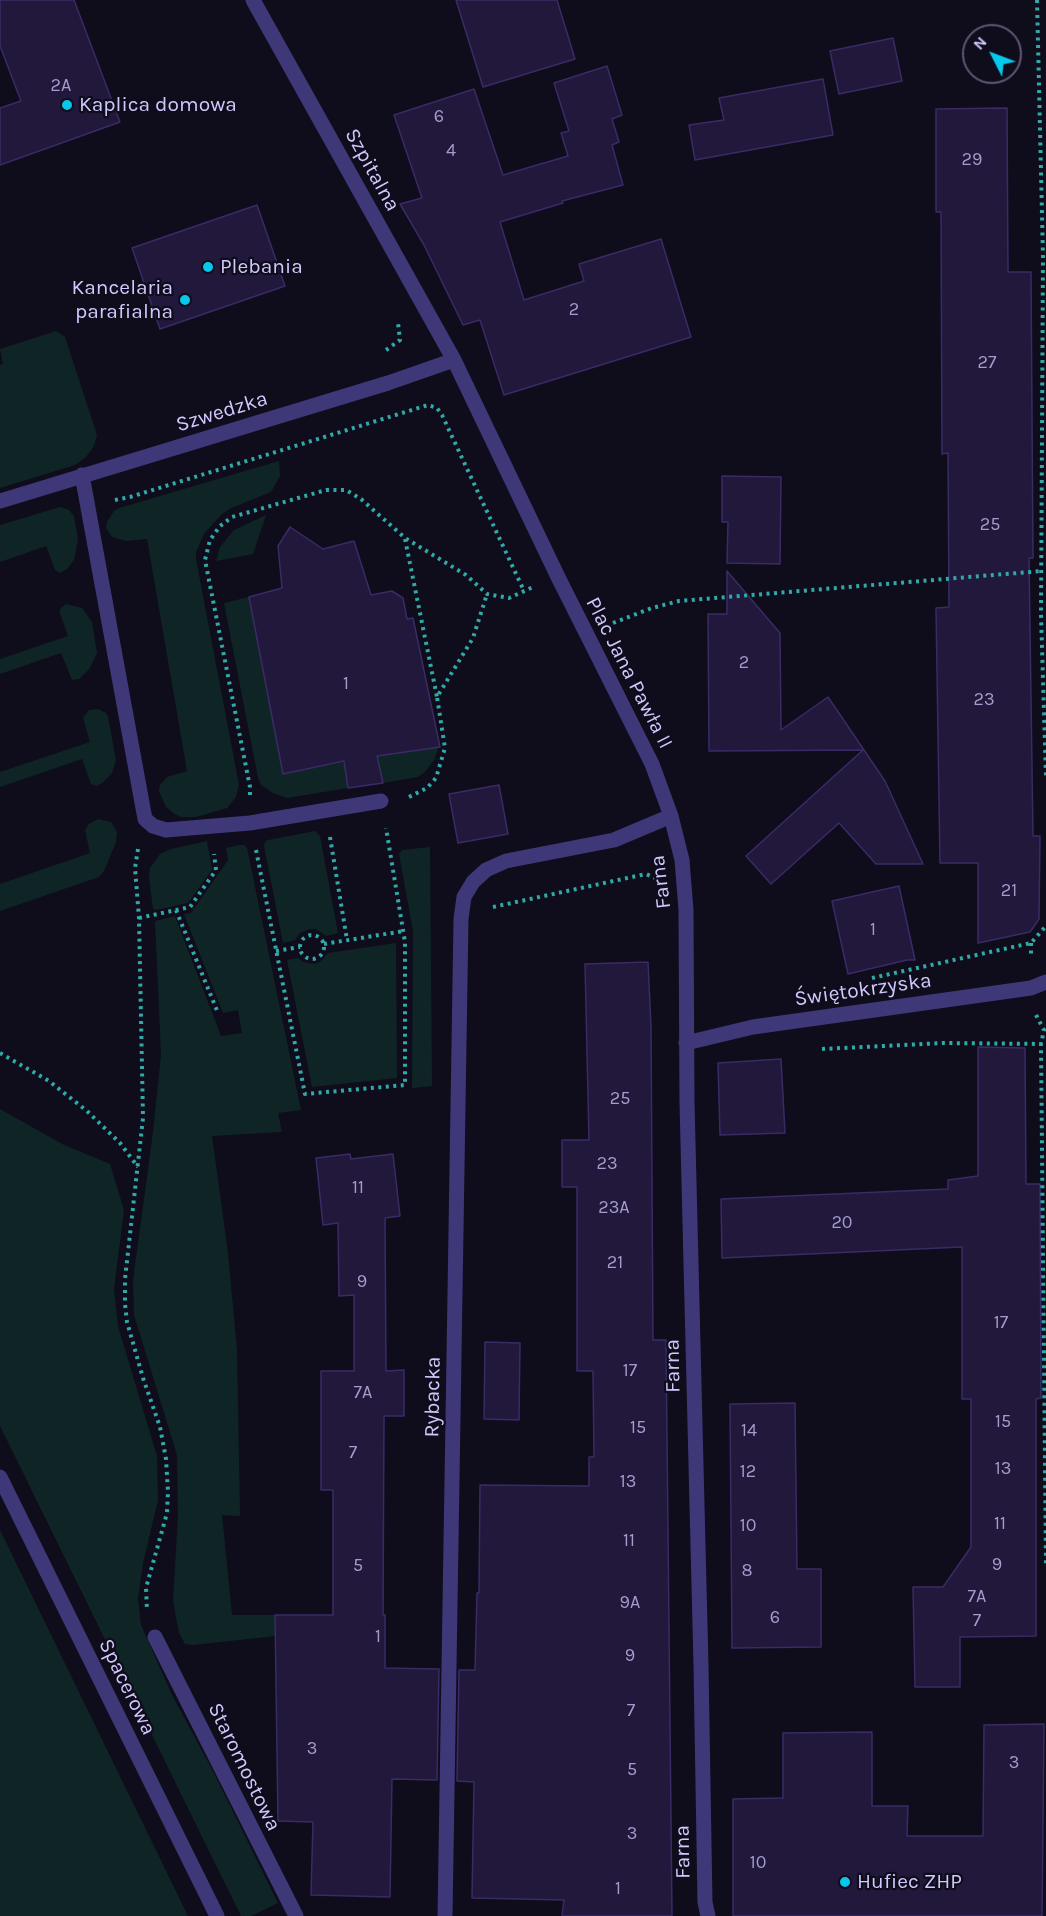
<!DOCTYPE html>
<html>
<head>
<meta charset="utf-8">
<style>
  body { margin:0 }
  #map { position:relative; width:1046px; height:1916px; overflow:hidden; background:#0f0c1b; font-family:Karla,sans-serif }
  canvas { display:block }
  .north { position:absolute; left:962px; top:24px; width:60px; height:60px; box-sizing:border-box; background:#0f0c1b; border:2px solid #5d5775; border-radius:50%; rotate:312deg; font-size:16px; font-weight:700; line-height:24px; text-align:center; color:#d1c8fd }
  .north::after { content:''; display:block; margin:auto; width:21px; height:27px; background:#07c7ea; clip-path:polygon(50% 0,100% 100%,50% 72%,0 100%) }
</style>
</head>
<body>
<div id="map">
<canvas width="1046" height="1916"></canvas>
<div class="north">N</div>
</div>
<script>
const g = document.querySelector('canvas').getContext('2d');
g.lineJoin = 'round';
function paint(path, color) {
  g.fillStyle = color;
  g.fill(path, 'evenodd');
}
function poly(rows) {
  const path = new Path2D();
  for (const r of rows) {
    if (r.length === 3) {
      path.moveTo(r[0] + r[2], r[1]);
      path.arc(r[0], r[1], r[2], 0, 2 * Math.PI);
      continue;
    }
    path.moveTo(r[0], r[1]);
    for (let i = 2; i < r.length; i += 2) path.lineTo(r[i], r[i + 1]);
  }
  return path;
}
function trace(path, color, width, dash) {
  g.strokeStyle = color;
  g.lineWidth = width;
  g.lineCap = dash ? 'butt' : 'round';
  g.setLineDash(dash || []);
  g.stroke(path);
}
function write(font, color, halo, rows, align = 'center') {
  g.font = font + ' Karla,sans-serif';
  g.lineWidth = 4.5;
  g.setLineDash([]);
  g.textBaseline = 'middle';
  g.strokeStyle = halo;
  g.fillStyle = color;
  for (const [text, x, y, turn = 0] of rows) {
    g.save();
    g.translate(x, y);
    g.rotate((+turn || 0) * Math.PI / 180);
    g.textAlign = isNaN(turn) ? turn : align;
    if (halo) g.strokeText(text, 0, 0);
    g.fillText(text, 0, 0);
    g.restore();
  }
}
paint(poly([
  [56,331,65,337,97,435,94,446,86,457,75,465,0,488,0,365,3,364,0,349],
  [279,461,280,476,271,492,231,508,221,515,204,534,196,552,196,559,239,785,236,797,227,808,196,817,182,817,176,815,166,807,159,791,160,785,167,777,187,771,147,539,126,541,112,537,106,528,107,522,114,511,119,508],
  [60,507,69,510,74,516,78,539,74,560,67,569,60,573,55,570,46,546,0,562,0,525],
  [266,515,253,554,216,561,220,547,234,530],
  [249,597,283,774,344,762,348,788,287,798,273,793,261,785,258,778,224,603],
  [66,604,82,608,92,622,97,653,90,668,79,679,72,680,61,653,0,674,0,659,68,636,60,613,60,609],
  [98,709,106,713,108,717,116,760,112,773,102,783,97,786,91,784,82,759,0,787,0,772,90,742,83,718,89,710],
  [440,744,434,760,425,772,418,777,383,783,377,756],
  [98,819,111,822,117,832,116,842,109,859,104,871,99,877,0,911,0,884,90,853,85,830,89,824],
  [315,831,320,836,338,933,326,936,316,929,310,929,300,933,295,940,283,943,264,846,265,842,268,840],
  [207,841,212,870,188,903,156,910,153,909,149,877,150,868,160,854,171,849],
  [239,845,245,845,247,848,301,1110,278,1113,282,1132,212,1136,228,1253,237,1350,240,1516,222,1515,232,1615,275,1615,276,1636,193,1645,185,1644,179,1633,173,1601,178,1516,177,1455,134,1315,133,1280,153,1132,161,1054,155,921,175,916,221,1036,242,1033,238,1010,223,1013,184,914,191,913,228,860,226,848],
  [430,847,432,1086,412,1088,413,931,399,854,402,850],
  [396,943,397,1078,312,1087,287,960,298,958,303,962,314,964,320,962,328,953],
  [0,1109,64,1145,110,1164,124,1210,114,1289,118,1326,157,1456,158,1500,143,1563,138,1599,141,1625,172,1695,214,1773,278,1903,251,1916,241,1916,0,1426],
  [0,1530,188,1916,0,1916]
]), '#0f2525');
const building = poly([
  [0,0,74,0,120,122,0,165,0,108,21,101,0,46,0,0],
  [456,0,557,0,575,59,483,87,456,0],
  [893,38,902,81,839,94,830,51,893,38],
  [607,66,622,115,612,119,619,142,612,145,623,185,562,201,563,203,500,222,524,300,584,281,579,264,661,239,691,337,504,395,480,320,463,325,424,245,400,204,422,198,394,115,474,89,503,175,568,156,561,133,569,131,554,83,607,66],
  [823,79,833,135,695,160,689,125,724,120,719,98,823,79],
  [1007,108,1008,272,1031,272,1033,558,1029,558,1033,836,1040,836,1039,919,1030,932,978,943,978,863,940,863,936,608,949,607,948,453,942,454,941,212,936,212,936,109,1007,108],
  [257,205,285,286,160,329,132,248,257,205],
  [722,476,781,477,780,564,727,563,728,522,722,522,722,476],
  [290,527,323,549,354,541,371,595,392,591,403,598,407,619,413,618,440,747,377,756,383,783,348,788,344,761,283,774,249,597,282,588,278,546,290,527],
  [727,571,780,633,781,730,828,697,885,781,923,864,876,864,839,823,771,884,746,856,863,750,709,751,708,614,727,614,727,571],
  [499,785,508,834,458,843,449,794,499,785],
  [899,886,915,960,907,960,848,974,832,901,899,886],
  [648,962,651,1027,653,1340,666,1340,672,1916,562,1916,564,1900,472,1898,474,1782,457,1781,459,1670,475,1670,477,1593,479,1593,480,1485,589,1486,589,1457,594,1457,593,1371,577,1371,577,1187,562,1187,562,1140,589,1140,585,964,648,962],
  [978,1047,1025,1048,1026,1184,1040,1184,1041,1398,1036,1399,1036,1636,960,1637,960,1687,915,1687,913,1587,943,1587,971,1547,971,1399,962,1399,962,1247,722,1258,721,1199,948,1189,948,1180,978,1176,978,1047],
  [781,1059,785,1133,720,1135,718,1063,781,1059],
  [350,1154,351,1159,393,1154,400,1216,385,1218,386,1371,404,1370,404,1416,384,1416,383,1615,385,1615,385,1668,439,1669,437,1780,392,1779,390,1897,311,1895,313,1822,278,1821,275,1615,333,1615,333,1490,321,1490,321,1371,354,1371,354,1295,339,1296,338,1223,323,1225,316,1158,350,1154],
  [485,1342,520,1343,519,1420,484,1419,485,1342],
  [795,1403,797,1569,821,1569,821,1647,732,1648,730,1404,795,1403],
  [1044,1724,1042,1916,733,1916,733,1799,783,1798,783,1733,872,1732,872,1806,908,1806,907,1836,983,1836,984,1725,1044,1724]
]);
paint(building, '#21183c');
trace(building, '#3a2b67', 1.5);
trace(poly([
  [1037,0,1043,257,1041,614,1046,777],
  [386,350,400,340,398,323],
  [115,500,130,497,428,405,437,408,442,415,524,591],
  [405,539,437,697],
  [613,623,652,608,679,601,1042,571],
  [250,795,250,787,205,560,210,540,220,526,232,517,326,490,346,490,361,499,405,538,466,575,487,594,509,598,533,587],
  [409,797,427,788,436,778,445,748,437,697,473,638,487,594],
  [330,837,347,940],
  [138,849,135,868,139,918,143,1118,125,1279,125,1304,127,1322,143,1378,160,1427,166,1459,168,1492,167,1513,146,1588,147,1611],
  [256,850,305,1094,405,1085,405,942,386,828],
  [493,907,646,874,655,878],
  [176,910,218,1013],
  [139,918,190,907,216,870,214,854],
  [312,947,12],
  [1031,943,1031,957],
  [324,944,404,931],
  [276,951,300,947],
  [872,978,1031,943,1046,926],
  [1036,1015,1044,1030,1041,1044,1046,1567],
  [822,1049,944,1043,1046,1044],
  [0,1053,49,1081,87,1111,120,1143,138,1167]
]), '#30a9a8', 4, [3, 4.5]);
trace(poly([
  [253,0,454,360,558,577,652,764,671,816,682,860,686,910,687,1102,701,1666,705,1902,708,1916],
  [82,475,145,819,153,826,166,830,250,823,381,801],
  [0,501,388,383,454,360],
  [686,1043,753,1027,1031,988,1046,982],
  [0,1477,217,1916],
  [155,1637,296,1916],
  [445,1916,461,919,464,897,473,882,486,870,506,861,614,840,671,816]
]), '#3e3879', 15);
for (const [x, y, r, color] of [
  [67,105,6,"#07c7ea"],
  [208,267,6,"#07c7ea"],
  [185,300,6,"#07c7ea"],
  [845,1882,6,"#07c7ea"]
]) {
  const dot = new Path2D();
  dot.arc(x, y, r, 0, 2 * Math.PI);
  g.fillStyle = color;
  g.fill(dot);
  trace(dot, '#0f0c1b', 2);
}
write('18px', '#a59ccd', null, [
  ["2A",61,86],
  ["6",439,117],
  ["4",451,151],
  ["29",972,160],
  ["2",574,310],
  ["27",987,363],
  ["25",990,525],
  ["2",744,663],
  ["1",346,684],
  ["23",984,700],
  ["21",1009,891],
  ["1",873,930],
  ["25",620,1099],
  ["23",607,1164],
  ["11",358,1188],
  ["23A",614,1208],
  ["20",842,1223],
  ["21",615,1263],
  ["9",362,1282],
  ["17",1001,1323],
  ["17",630,1371],
  ["7A",363,1393],
  ["15",1003,1422],
  ["15",638,1428],
  ["14",749,1431],
  ["7",353,1453],
  ["13",1003,1469],
  ["12",748,1472],
  ["13",628,1482],
  ["11",1000,1524],
  ["10",748,1526],
  ["11",629,1541],
  ["9",997,1565],
  ["5",358,1566],
  ["8",747,1571],
  ["7A",977,1597],
  ["9A",630,1603],
  ["6",775,1618],
  ["7",977,1621],
  ["1",378,1637],
  ["9",630,1656],
  ["7",631,1711],
  ["3",312,1749],
  ["3",1014,1763],
  ["5",632,1770],
  ["3",632,1834],
  ["10",758,1863],
  ["1",618,1889]
]);
write('21px', '#d1c8fd', '#0f0c1b', [
  ["Kaplica domowa",79,105],
  ["Plebania",220,267],
  ["Kancelaria",173,288,"right"],
  ["parafialna",173,312,"right"],
  ["Hufiec ZHP",857,1882]
], 'left');
write('21px', '#d1c8fd', '#0f0c1b', [
  ["Szpitalna",372,170,61],
  ["Szwedzka",222,412,-17],
  ["Plac Jana Pawła II",629,673,63],
  ["Farna",661,882,-97],
  ["Świętokrzyska",863,990,-8],
  ["Farna",673,1366,-91],
  ["Rybacka",433,1397,-89],
  ["Spacerowa",127,1687,64],
  ["Staromostowa",244,1767,64],
  ["Farna",683,1852,-91]
]);
</script>
</body>
</html>
